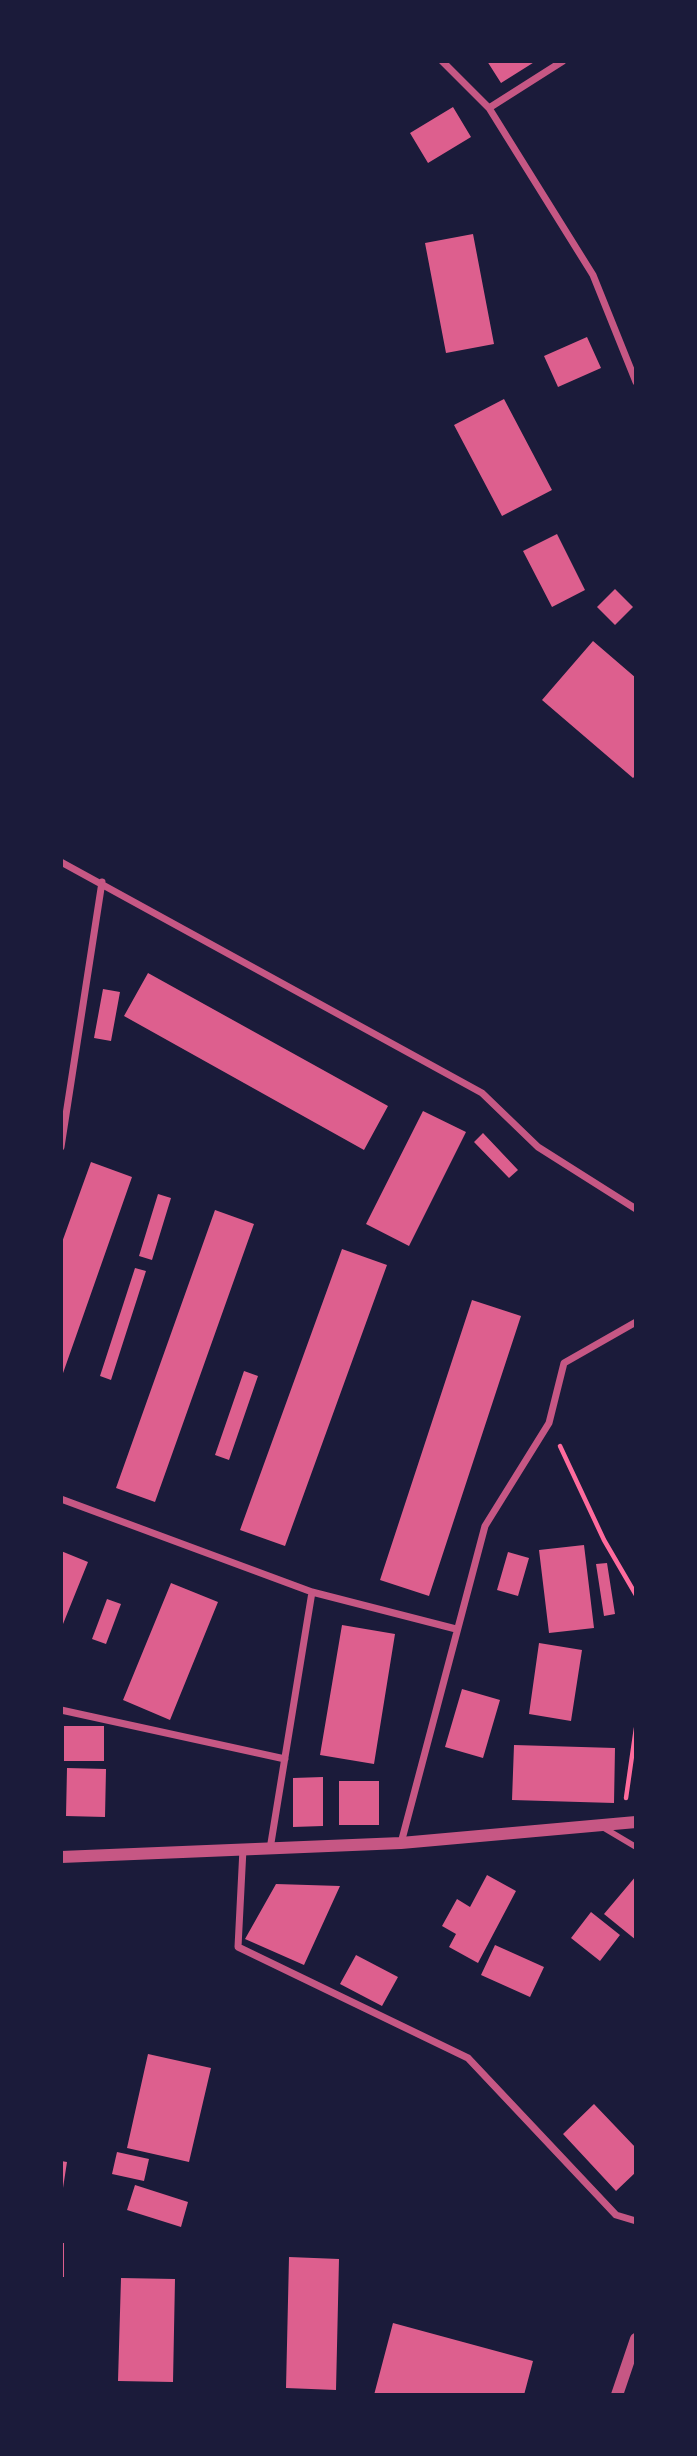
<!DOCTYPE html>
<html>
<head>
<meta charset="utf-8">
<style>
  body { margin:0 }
  #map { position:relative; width:697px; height:2456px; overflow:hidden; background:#1b1b3a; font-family:Literata,serif }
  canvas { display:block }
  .frame { position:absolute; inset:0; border:63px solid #1b1b3a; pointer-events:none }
</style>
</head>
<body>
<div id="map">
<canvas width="697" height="2456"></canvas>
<div class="frame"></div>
</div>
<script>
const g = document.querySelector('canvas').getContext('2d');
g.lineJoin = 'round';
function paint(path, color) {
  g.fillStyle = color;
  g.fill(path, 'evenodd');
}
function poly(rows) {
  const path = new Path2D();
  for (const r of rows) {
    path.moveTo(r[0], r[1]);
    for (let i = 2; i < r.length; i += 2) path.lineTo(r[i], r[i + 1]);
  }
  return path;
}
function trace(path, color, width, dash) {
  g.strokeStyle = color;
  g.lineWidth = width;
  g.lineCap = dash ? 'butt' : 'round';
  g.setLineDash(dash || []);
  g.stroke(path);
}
paint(poly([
  [487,61,536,61,501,83],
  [453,107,471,137,428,163,410,133],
  [473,234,494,344,446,353,425,243],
  [587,337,601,368,558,387,544,356],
  [504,399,552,490,502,516,454,425],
  [557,534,585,590,552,607,523,551],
  [615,589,633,607,615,625,597,607],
  [593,641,636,678,636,775,633,778,542,700],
  [148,973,388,1106,364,1150,124,1016],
  [103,989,120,992,111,1041,94,1038],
  [423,1111,466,1132,409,1246,366,1224],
  [483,1133,518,1170,509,1178,474,1142],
  [91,1162,132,1177,62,1376,61,1245],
  [158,1194,171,1198,152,1260,139,1256],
  [215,1210,254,1224,155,1502,116,1488],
  [342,1249,387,1265,285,1546,240,1530],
  [135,1268,146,1271,111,1380,100,1376],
  [472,1300,521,1316,429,1596,380,1580],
  [244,1371,258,1376,229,1460,215,1455],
  [584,1545,594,1628,549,1633,539,1550],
  [61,1551,88,1562,61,1629],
  [508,1552,529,1558,518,1596,497,1590],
  [607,1563,615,1614,604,1616,596,1564],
  [171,1583,218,1602,170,1720,123,1700],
  [107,1599,121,1604,106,1644,92,1639],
  [342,1625,395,1634,374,1764,320,1755],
  [539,1643,582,1650,571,1721,529,1714],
  [462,1689,500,1700,483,1758,445,1747],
  [64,1726,104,1726,104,1761,64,1761],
  [514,1745,615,1748,614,1803,512,1800],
  [67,1768,106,1769,105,1817,66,1816],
  [323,1777,323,1826,293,1827,293,1778],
  [339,1781,379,1781,379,1825,339,1825],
  [487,1875,516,1891,478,1963,449,1947,456,1934,442,1926,457,1899,470,1907],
  [636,1876,636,1940,604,1914],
  [276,1884,340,1886,304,1965,245,1939],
  [591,1912,620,1935,600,1961,571,1938],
  [495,1945,544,1967,530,1997,481,1975],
  [356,1955,398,1977,382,2006,340,1984],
  [148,2054,211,2068,189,2162,127,2148],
  [594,2104,636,2148,636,2172,616,2191,563,2134],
  [117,2152,149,2159,144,2181,112,2174],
  [61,2161,67,2162,63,2188,61,2188],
  [135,2185,188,2202,181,2227,127,2210],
  [61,2243,64,2243,64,2277,61,2277],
  [289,2257,339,2259,336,2390,286,2388],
  [121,2278,175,2279,173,2382,118,2381],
  [393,2323,533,2361,524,2395,374,2395]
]), '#dd5f8e');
trace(poly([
  [560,1446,604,1540,636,1595],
  [626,1798,636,1728]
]), '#ff6b9d', 4.5);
trace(poly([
  [604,1828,636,1847]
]), '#c65784', 6);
trace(poly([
  [442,61,489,108,593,275,636,382],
  [489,108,563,61],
  [61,862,482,1093,538,1147,636,1209],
  [61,1147,102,882],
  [61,1499,312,1592,456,1629],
  [61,1710,285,1759],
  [401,1843,485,1526,549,1423,564,1363,636,1322],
  [243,1849,238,1947,468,2058,616,2215,636,2221],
  [270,1849,312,1592]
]), '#c65784', 7);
trace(poly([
  [61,1857,401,1843,636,1822],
  [617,2395,636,2339]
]), '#c65784', 12);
</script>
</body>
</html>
